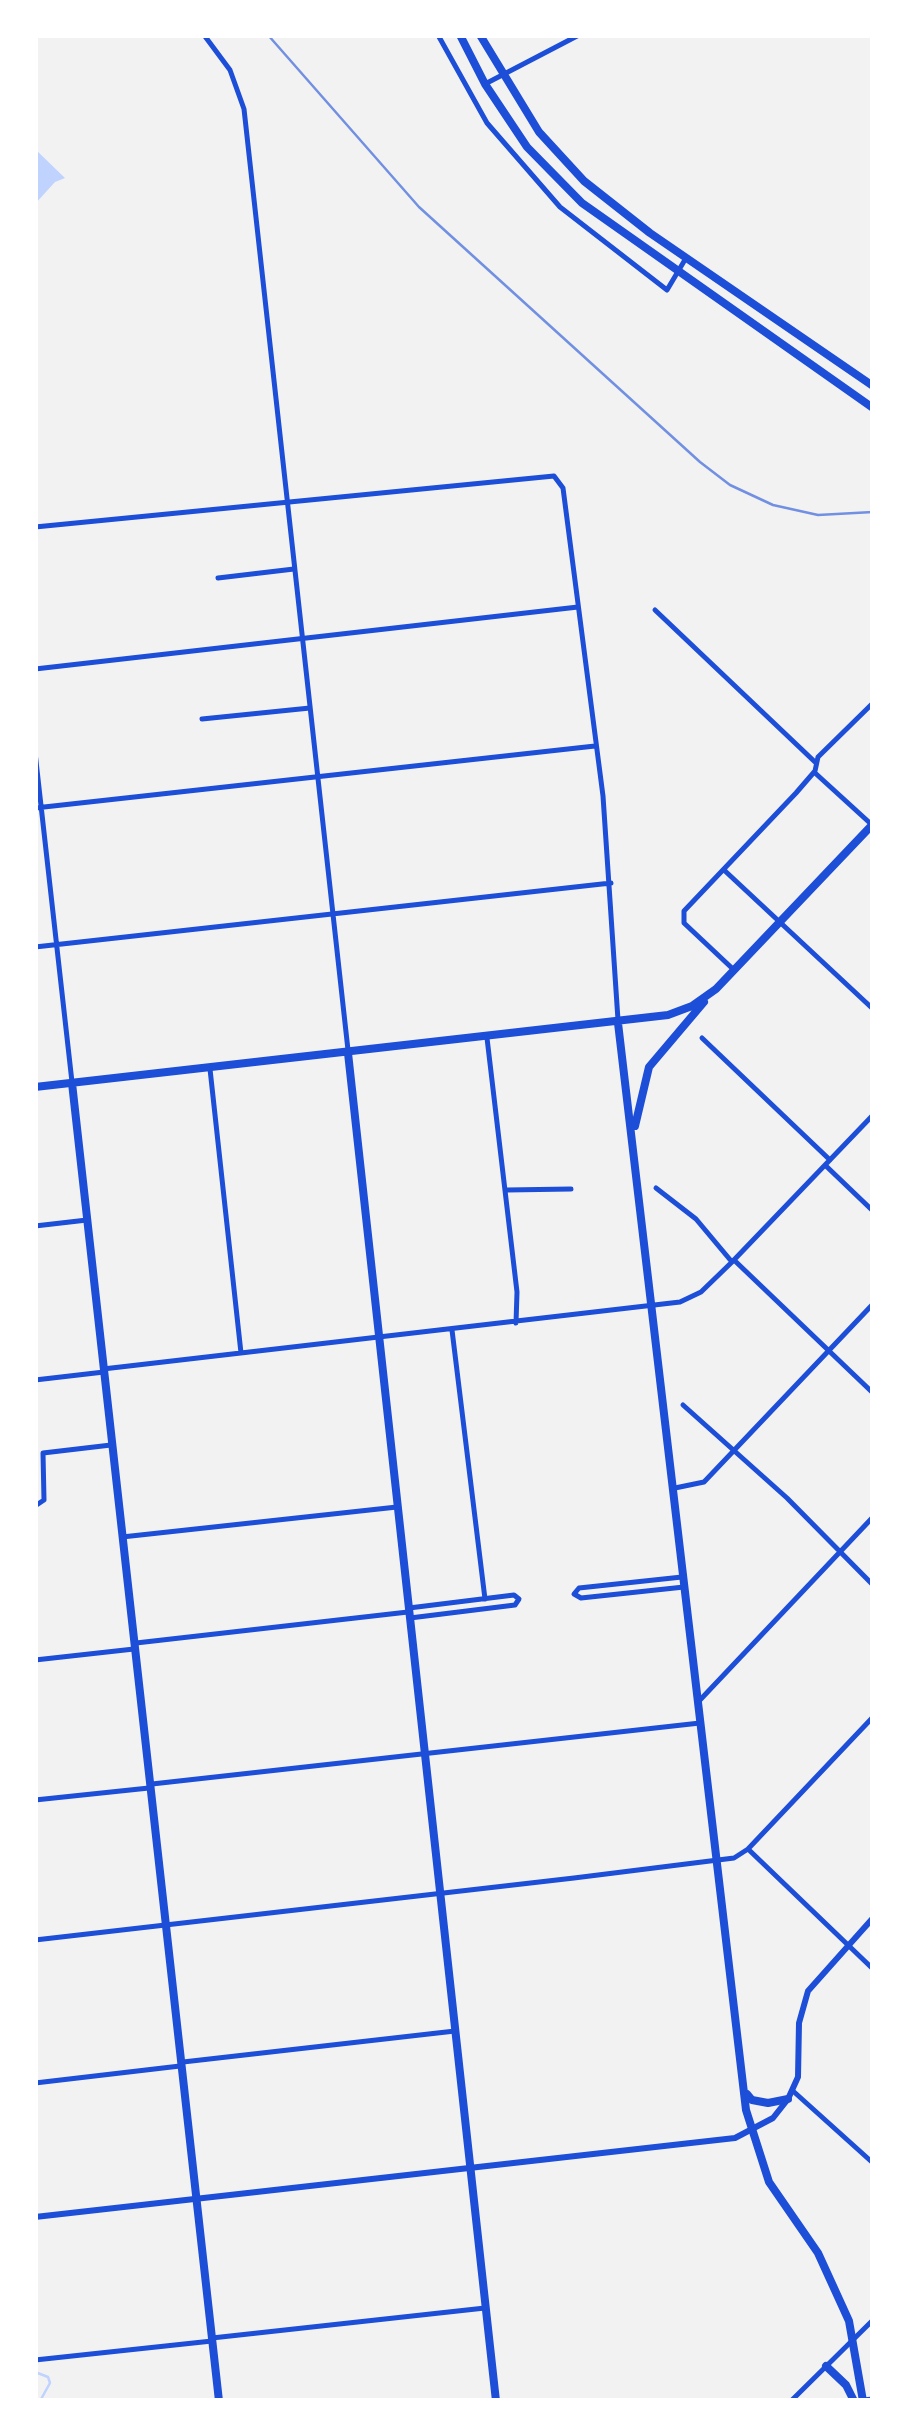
<!DOCTYPE html>
<html>
<head>
<meta charset="utf-8">
<style>
  body { margin:0 }
  #map { position:relative; width:908px; height:2436px; overflow:hidden; background:#f2f2f2; font-family:Figtree,sans-serif }
  canvas { display:block }
  .frame { position:absolute; inset:0; border:38px solid #fff; pointer-events:none }
</style>
</head>
<body>
<div id="map">
<canvas width="908" height="2436"></canvas>
<div class="frame"></div>
</div>
<script>
const g = document.querySelector('canvas').getContext('2d');
g.lineJoin = 'round';
function paint(path, color) {
  g.fillStyle = color;
  g.fill(path, 'evenodd');
}
function poly(rows) {
  const path = new Path2D();
  for (const r of rows) {
    path.moveTo(r[0], r[1]);
    for (let i = 2; i < r.length; i += 2) path.lineTo(r[i], r[i + 1]);
  }
  return path;
}
function trace(path, color, width, dash) {
  g.strokeStyle = color;
  g.lineWidth = width;
  g.lineCap = dash ? 'butt' : 'round';
  g.setLineDash(dash || []);
  g.stroke(path);
}
paint(poly([
  [35,149,65,178,55,182,35,204]
]), '#bfd3fe');
trace(poly([
  [35,2372,48,2377,50,2383,40,2401]
]), '#bfd3fe', 2.5);
trace(poly([
  [204,35,230,70,244,109,348,1050],
  [438,35,487,123,560,207,667,290,686,258],
  [485,84,579,35],
  [35,527,554,476,563,488,603,796,618,1020],
  [218,578,294,569],
  [655,610,815,762],
  [35,669,578,607],
  [202,719,310,708],
  [35,752,72,1082],
  [814,772,871,824],
  [35,808,595,746],
  [724,870,873,1009],
  [35,947,611,883],
  [734,970,684,923,684,911,796,793,815,771,818,757,873,703],
  [487,1038,517,1292,516,1323],
  [702,1038,830,1160],
  [210,1069,241,1353],
  [825,1165,873,1211],
  [656,1188,696,1219,732,1262],
  [507,1190,571,1189],
  [35,1226,87,1220],
  [734,1260,873,1393],
  [452,1330,485,1599],
  [103,1369,680,1302,701,1292,732,1262,873,1115],
  [35,1380,104,1372],
  [683,1405,787,1498,873,1585],
  [675,1488,704,1482,873,1304],
  [35,1506,44,1500,43,1453,111,1445],
  [122,1537,397,1507],
  [682,1577,579,1588,574,1594,581,1598,684,1587],
  [409,1608,514,1595,519,1599,515,1605,410,1618],
  [136,1643,408,1612],
  [35,1660,134,1649],
  [700,1700,873,1517],
  [152,1784,700,1723],
  [35,1800,149,1788],
  [748,1849,873,1717],
  [35,1940,574,1878,734,1858,748,1849,873,1969],
  [183,2062,455,2031],
  [35,2083,180,2066],
  [793,2091,873,2163],
  [212,2338,485,2308],
  [35,2360,212,2341],
  [863,2400,873,2399],
  [791,2401,873,2320]
]), '#1d4ed8', 5);
trace(poly([
  [35,2217,735,2138,773,2118,788,2099,798,2077,799,2023,808,1991,873,1918]
]), '#1d4ed8', 6);
trace(poly([
  [460,35,485,84,527,147,582,203,873,408],
  [480,35,539,132,584,181,650,233,873,386],
  [618,1023,746,2110,769,2182,818,2253,849,2321,863,2401],
  [348,1053,496,2401],
  [72,1083,219,2401],
  [35,1087,668,1015,692,1006,716,989,873,824],
  [635,1126,649,1067,704,1002],
  [747,2094,752,2100,768,2103,788,2099],
  [826,2366,846,2385,854,2401]
]), '#1d4ed8', 8);
trace(poly([
  [268,35,419,207,700,462,730,485,773,505,818,515,873,512]
]), '#7290e2', 2.5);
</script>
</body>
</html>
